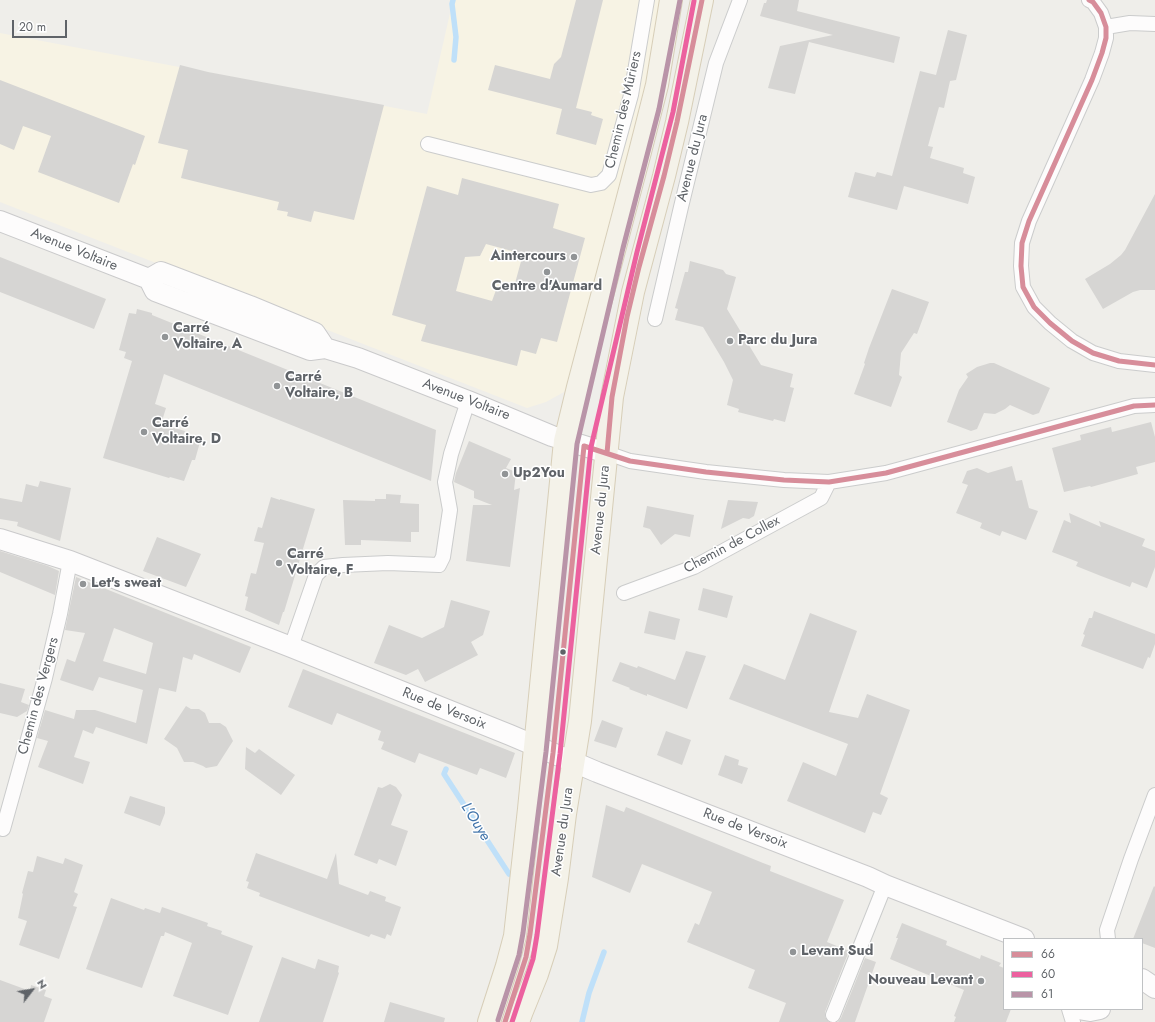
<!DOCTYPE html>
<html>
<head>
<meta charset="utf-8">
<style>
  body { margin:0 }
  #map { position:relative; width:1155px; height:1022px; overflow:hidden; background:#efeeea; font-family:Jost,sans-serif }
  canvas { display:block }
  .legend { position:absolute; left:1003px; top:938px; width:140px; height:72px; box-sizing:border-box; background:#fff; border:1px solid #bfc1c3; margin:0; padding:5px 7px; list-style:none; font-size:12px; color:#5f6368 }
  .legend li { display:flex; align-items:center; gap:8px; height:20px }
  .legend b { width:20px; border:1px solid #bfc1c3 }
  .north { position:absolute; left:12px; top:970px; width:40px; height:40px; -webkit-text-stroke:3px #fff; paint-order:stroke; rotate:59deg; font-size:11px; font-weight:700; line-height:16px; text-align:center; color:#5f6368 }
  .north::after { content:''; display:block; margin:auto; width:14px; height:18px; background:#5f6368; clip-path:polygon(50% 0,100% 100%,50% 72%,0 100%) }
  .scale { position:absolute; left:12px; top:20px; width:55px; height:18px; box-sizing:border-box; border:2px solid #5f6368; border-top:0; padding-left:5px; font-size:12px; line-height:14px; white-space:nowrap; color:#5f6368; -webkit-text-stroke:3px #fff; paint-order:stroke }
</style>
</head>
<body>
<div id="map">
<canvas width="1155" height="1022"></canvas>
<ul class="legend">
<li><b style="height:5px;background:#d78d9a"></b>66</li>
<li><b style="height:5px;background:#ec619f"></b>60</li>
<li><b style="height:5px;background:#b994a8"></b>61</li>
</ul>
<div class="north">N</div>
<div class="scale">20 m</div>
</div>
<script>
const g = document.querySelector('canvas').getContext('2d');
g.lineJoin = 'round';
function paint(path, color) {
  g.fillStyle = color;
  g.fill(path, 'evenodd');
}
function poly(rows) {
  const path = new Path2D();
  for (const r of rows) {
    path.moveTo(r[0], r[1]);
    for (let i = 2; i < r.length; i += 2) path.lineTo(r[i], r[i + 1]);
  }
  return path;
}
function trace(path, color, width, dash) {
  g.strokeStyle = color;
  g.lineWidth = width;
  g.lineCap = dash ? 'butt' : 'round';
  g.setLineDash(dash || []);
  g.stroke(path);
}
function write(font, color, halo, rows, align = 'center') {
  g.font = font + ' Jost,sans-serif';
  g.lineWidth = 3;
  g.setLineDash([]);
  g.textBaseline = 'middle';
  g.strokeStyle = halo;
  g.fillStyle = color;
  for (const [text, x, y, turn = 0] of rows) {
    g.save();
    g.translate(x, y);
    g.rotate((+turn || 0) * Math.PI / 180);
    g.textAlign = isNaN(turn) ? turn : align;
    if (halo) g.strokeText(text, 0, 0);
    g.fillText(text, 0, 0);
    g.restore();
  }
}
paint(poly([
  [453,0,665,0,658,52,575,373,564,392,546,402,527,408,0,202,0,33,427,114]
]), '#f7f3e4');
trace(poly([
  [453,0,452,4,456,37,454,60],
  [446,769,444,774,509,874],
  [582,1022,589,993,604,952]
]), '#bfe0f9', 5.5);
paint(poly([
  [576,0,603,0,576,108,592,112,591,115,603,119,596,145,556,134,562,109,488,90,495,65,550,79,554,64,561,57],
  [767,0,799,0,797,11,900,37,894,63,809,42,795,94,768,88,780,46,833,35,760,16,764,3,766,3],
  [948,30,967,35,956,80,950,81,944,108,939,107,928,146,933,147,930,158,964,168,963,173,975,177,968,204,904,186,897,210,848,197,855,172,875,177,877,172,892,176,920,71,936,75],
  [180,65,208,72,384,105,354,220,314,211,311,222,287,216,288,212,277,210,279,202,181,178,188,150,158,143],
  [0,80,145,136,135,165,133,164,119,203,38,172,51,136,23,126,14,150,0,144],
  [462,178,559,204,553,228,585,238,557,342,541,338,536,354,521,350,517,366,421,341,426,325,392,315,427,186,458,195],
  [486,244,523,254,514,287,501,288,496,290,492,301,456,291,465,257,480,256],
  [1155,194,1155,290,1140,290,1133,292,1103,309,1085,279,1110,264,1121,255,1125,250],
  [0,257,106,299,94,329,0,292],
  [690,261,723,270,726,274,736,277,727,309,761,365,793,374,790,387,794,388,785,422,774,419,773,421,738,412,739,409,727,405,733,380,724,362,703,327,675,320,678,309,675,308,685,272,688,272],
  [892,289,929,302,917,334,914,333,901,353,899,375,902,377,891,407,854,394,865,364,864,363,869,348],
  [137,309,152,313,152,315,436,430,431,481,164,374,155,404,166,408,161,424,185,431,183,436,200,442,195,460,192,460,184,481,170,477,169,478,103,458,132,361,124,358,126,352,119,350,129,313,136,314],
  [990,363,994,363,1050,388,1039,413,1033,415,1010,405,1005,409,995,414,984,413,977,429,971,431,947,422,959,390,968,377,966,374,977,367],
  [1151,422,1155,437,1155,462,1136,467,1138,474,1091,487,1090,486,1064,492,1052,448,1081,440,1080,435,1111,427,1112,432],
  [469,441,511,459,506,468,516,472,514,490,520,488,510,567,466,561,473,505,492,505,474,498,474,491,454,482,456,473],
  [1012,466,1016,481,1022,480,1029,508,1038,511,1026,540,1002,531,1000,536,980,528,982,523,956,513,968,485,962,483,967,471,977,468,988,473],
  [40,481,71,488,60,541,17,526,18,522,0,519,0,498,22,502,26,484,38,487],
  [386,494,401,495,400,503,419,504,419,532,411,532,411,542,361,540,361,545,345,545,343,500,375,501,375,499,386,499],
  [271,497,280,500,280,499,315,509,284,612,283,612,279,625,245,610,248,597,245,596,251,573,256,574,264,543,254,541,258,527,262,528],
  [728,500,758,502,754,516,749,519,743,518,721,529],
  [647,506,694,515,690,537,675,534,661,545,650,529,643,527],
  [1069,513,1101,527,1099,521,1145,539,1142,546,1155,551,1155,567,1147,588,1132,582,1130,587,1101,576,1076,566,1078,562,1052,552,1064,520,1071,523],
  [157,537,201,554,186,587,143,571],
  [0,551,48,566,59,571,55,595,0,572],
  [76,577,251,647,240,673,194,654,192,660,183,657,176,692,159,688,147,744,96,727,93,734,83,730,74,757,90,762,83,784,38,767,48,741,37,738,45,710,74,719,76,710,95,710,136,723,139,708,140,708,139,708,143,690,99,677,93,691,60,680,67,659,75,662,85,633,65,630],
  [114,628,153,643,146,674,103,661],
  [703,588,733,596,727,618,698,610],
  [451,600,490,611,483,635,471,642,478,655,425,682,418,669,406,675,374,663,389,625,422,638,444,627],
  [649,611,680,619,675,640,644,633],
  [1094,611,1155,634,1155,644,1150,658,1148,657,1143,669,1081,646,1085,635,1083,634,1089,618,1092,618],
  [810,613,857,631,829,712,858,718,867,694,910,710,880,794,888,798,881,815,873,812,865,833,787,801,803,762,836,776,848,744,729,699,744,664,785,680],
  [686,651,706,656,687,709,647,694,647,696,629,689,630,688,612,681,620,662,637,668,638,666,675,680],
  [303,669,515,753,506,778,480,768,477,775,419,753,415,763,381,749,384,742,378,740,381,731,337,713,332,725,288,707],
  [0,683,25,689,21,702,29,705,27,711,17,717,0,713],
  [186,706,191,709,199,709,205,713,209,723,220,723,226,727,233,741,217,766,206,768,203,766,193,762,184,762,177,748,164,739],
  [602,720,623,728,616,748,594,741],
  [666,731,691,740,682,765,657,755],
  [246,747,255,753,259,749,295,775,281,795,245,769],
  [725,755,739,760,738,765,748,768,742,784,718,775],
  [390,784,396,787,402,795,391,825,408,831,396,866,379,859,377,864,354,855,378,787,382,788],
  [130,796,165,807,165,813,160,826,124,813],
  [606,805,624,812,626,807,763,863,771,866,770,871,844,900,827,942,849,951,825,1012,825,1017,829,1022,779,1022,786,1003,748,988,755,970,687,942,695,923,699,925,712,892,642,864,630,893,592,877],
  [256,853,327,879,336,853,339,884,368,895,370,891,386,897,385,901,401,907,391,936,387,934,385,939,371,934,369,937,259,896,260,893,247,888,249,882,246,881],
  [37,856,63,864,65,858,83,865,74,892,78,894,73,906,77,907,59,959,19,945,27,921,18,918,23,894,22,893,28,871,33,872],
  [1154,886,1155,887,1155,948,1142,943,1142,939,1133,939],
  [111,898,144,910,145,908,160,913,162,907,208,923,207,926,222,931,221,934,253,946,228,1015,173,996,192,943,165,932,164,936,161,936,142,988,86,969],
  [902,923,947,941,946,945,980,959,981,955,1001,963,999,966,1004,968,1004,1009,1011,1009,1006,1022,954,1022,956,1017,954,1016,964,990,890,959,898,938,896,938],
  [282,957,315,969,318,959,339,966,338,972,339,973,323,1022,259,1022],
  [865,958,876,962,855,1022,838,1022,841,1018],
  [0,980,30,991,31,985,46,990,44,996,52,999,44,1022,0,1022],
  [390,1002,445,1018,444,1022,384,1022]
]), '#d6d5d3');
const street = poly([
  [1089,0,1093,2,1101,13,1106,27,1106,38,1102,53,1092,80,1029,221,1022,243,1021,266,1023,287,1034,307,1050,323,1072,341,1093,353,1119,361,1155,365],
  [1106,27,1130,23,1155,24],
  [428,144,591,185,601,183,609,175,631,95,647,0],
  [655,319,681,207,716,63,740,0],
  [607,453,630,461,706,472,784,480,829,482,886,473,1134,406,1155,405],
  [624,593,694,567,821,498,829,482],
  [291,647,316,575,324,567,343,565,388,563,439,565,443,557,450,510,445,482,451,454,468,401],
  [3,829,45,678,60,614,70,561],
  [1108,939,1107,930,1131,859,1155,795],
  [1069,1009,1073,1022],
  [833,1015,885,885]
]);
const secondary = poly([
  [0,221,149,279,155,291,310,350,325,348,358,358,468,401,552,436,607,453],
  [149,279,161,272,250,306,315,333,325,348],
  [0,539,70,561,291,647,510,735,597,772,868,877,885,885,1024,939],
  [1142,979,1155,988],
  [1078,1009,1090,1011,1100,1009]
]);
const primary = poly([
  [489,1022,507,966,515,936,529,809,565,441,578,387,640,152,657,85,671,0],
  [518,1022,522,1011,537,974,546,946,557,878,565,814,580,721,612,397,633,292,664,176,677,122,702,0]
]);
trace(street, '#cbcccc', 16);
trace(secondary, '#cacacb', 22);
trace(primary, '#d7ceb8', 24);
trace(street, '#fdfcfc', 14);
trace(secondary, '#fdfcfc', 20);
trace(primary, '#f4f2e9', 22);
trace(poly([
  [1089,0,1093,2,1101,13,1106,27,1106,38,1102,53,1092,80,1029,221,1022,243,1021,266,1023,287,1034,307,1050,323,1072,341,1093,353,1119,361,1155,365],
  [584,446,630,461,706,472,784,480,829,482,886,473,1134,406,1155,405],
  [607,453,612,397,627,317,639,267,664,176,677,122,702,0],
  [505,1022,526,957,530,934,553,753,584,446]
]), '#d78d9a', 5);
trace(poly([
  [512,1022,533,959,537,935,560,754,591,447,637,252,673,112,694,1]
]), '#ec619f', 5);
trace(poly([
  [498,1020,519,955,523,933,546,752,577,444,623,248,659,109,680,0]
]), '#b994a8', 5);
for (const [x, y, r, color] of [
  [574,257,4,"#919496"],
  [547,272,4,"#919496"],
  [165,337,4,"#919496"],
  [730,341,4,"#919496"],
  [277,386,4,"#919496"],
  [144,432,4,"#919496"],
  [505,474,4,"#919496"],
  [279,563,4,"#919496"],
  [83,584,4,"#919496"],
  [563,652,3.5,"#5f6368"],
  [793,952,4,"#919496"],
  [981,981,4,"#919496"]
]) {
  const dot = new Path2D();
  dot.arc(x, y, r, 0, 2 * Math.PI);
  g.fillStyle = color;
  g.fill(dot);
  trace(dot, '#fff', 1.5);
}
write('14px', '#5f6368', '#fff', [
  ["Chemin des Mûriers",624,110,-77],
  ["Avenue du Jura",693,158,-76],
  ["Avenue Voltaire",74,250,22],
  ["Avenue Voltaire",466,400,21],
  ["Avenue du Jura",601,510,-84],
  ["Chemin de Collex",732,545,-28],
  ["Chemin des Vergers",39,696,-75],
  ["Rue de Versoix",444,709,22],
  ["Rue de Versoix",745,829,21],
  ["Avenue du Jura",563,832,-82]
]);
write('bold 14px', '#5f6368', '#fff', [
  ["Aintercours",566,257,"right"],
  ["Centre d'Aumard",547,287,"center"],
  ["Carré",173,329],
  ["Voltaire, A",173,345],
  ["Parc du Jura",738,341],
  ["Carré",285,378],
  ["Voltaire, B",285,394],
  ["Carré",152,424],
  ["Voltaire, D",152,440],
  ["Up2You",513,474],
  ["Carré",287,555],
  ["Voltaire, F",287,571],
  ["Let's sweat",91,584],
  ["Levant Sud",801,952],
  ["Nouveau Levant",973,981,"right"]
], 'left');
write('italic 15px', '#4174aa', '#fff', [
  ["L'Ouye",475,822,58]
]);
</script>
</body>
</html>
